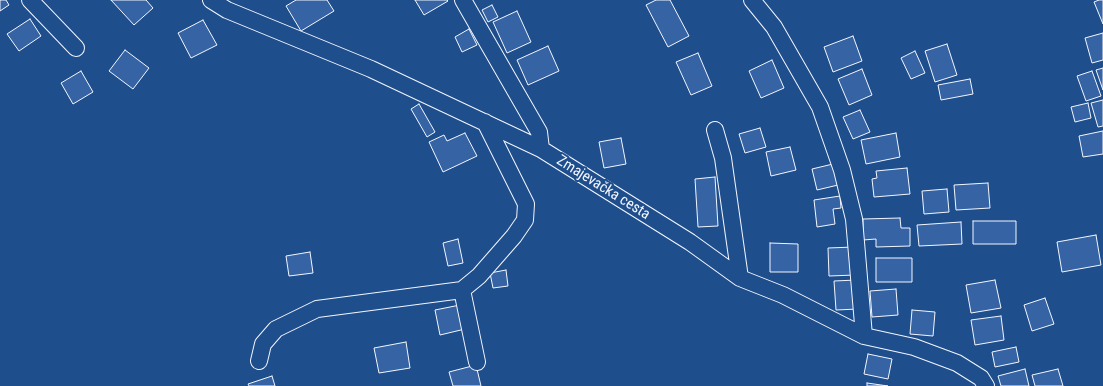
<!DOCTYPE html>
<html>
<head>
<meta charset="utf-8">
<style>
  body { margin:0 }
  canvas { display:block; background:#1f4e8c }
</style>
</head>
<body>
<canvas width="1103" height="386"></canvas>
<script>
const g = document.querySelector('canvas').getContext('2d');
g.lineJoin = 'round';
function paint(path, color) {
  g.fillStyle = color;
  g.fill(path, 'evenodd');
}
function poly(rows) {
  const path = new Path2D();
  for (const r of rows) {
    path.moveTo(r[0], r[1]);
    for (let i = 2; i < r.length; i += 2) path.lineTo(r[i], r[i + 1]);
  }
  return path;
}
function trace(path, color, width, dash) {
  g.strokeStyle = color;
  g.lineWidth = width;
  g.lineCap = dash ? 'butt' : 'round';
  g.setLineDash(dash || []);
  g.stroke(path);
}
function write(font, color, halo, rows, align = 'center') {
  g.font = font + ' "Roboto Condensed",sans-serif';
  g.lineWidth = 4;
  g.setLineDash([]);
  g.textBaseline = 'middle';
  g.strokeStyle = halo;
  g.fillStyle = color;
  for (const [text, x, y, turn = 0] of rows) {
    g.save();
    g.translate(x, y);
    g.rotate((+turn || 0) * Math.PI / 180);
    g.textAlign = isNaN(turn) ? turn : align;
    if (halo) g.strokeText(text, 0, 0);
    g.fillText(text, 0, 0);
    g.restore();
  }
}
const building = poly([
  [0,0,6,0,9,5,0,11,0,0],
  [111,0,146,0,153,8,134,25,111,0],
  [296,0,327,0,334,11,301,31,286,6,296,0],
  [415,0,447,0,448,1,424,15,415,0],
  [656,0,670,0,689,36,668,47,646,5,656,0],
  [1099,0,1103,0,1103,24,1094,2,1099,0],
  [492,5,498,17,488,22,482,10,492,5],
  [517,11,531,42,507,53,493,22,517,11],
  [30,19,41,36,19,51,7,34,30,19],
  [203,20,217,45,191,58,178,33,203,20],
  [469,29,477,45,462,52,455,37,469,29],
  [1103,33,1103,60,1092,63,1085,38,1103,33],
  [853,36,862,61,833,72,824,47,853,36],
  [947,44,957,75,935,82,925,51,947,44],
  [548,46,559,71,528,85,517,60,548,46],
  [125,50,149,68,133,89,109,71,125,50],
  [915,51,925,73,911,79,901,58,915,51],
  [698,53,712,86,691,95,676,62,698,53],
  [772,60,784,88,761,98,749,71,772,60],
  [1103,68,1103,90,1096,70,1103,68],
  [862,69,872,95,849,105,838,79,862,69],
  [81,71,93,92,73,104,61,83,81,71],
  [1092,71,1101,96,1086,101,1077,76,1092,71],
  [970,79,973,94,941,100,938,85,970,79],
  [1103,100,1103,126,1098,127,1091,103,1103,100],
  [1088,103,1091,118,1075,122,1071,107,1088,103],
  [419,104,435,132,427,137,411,109,419,104],
  [860,110,870,132,853,139,843,117,860,110],
  [760,128,766,147,745,153,739,134,760,128],
  [1103,131,1103,154,1083,157,1079,136,1103,131],
  [465,133,477,156,443,172,429,142,444,135,447,141,465,133],
  [896,133,900,157,866,164,861,140,896,133],
  [621,138,626,164,604,168,599,142,621,138],
  [790,147,796,170,771,176,766,152,790,147],
  [833,164,838,185,817,190,812,169,833,164],
  [907,168,910,194,874,197,872,179,877,178,876,171,907,168],
  [715,177,718,226,698,227,695,179,715,177],
  [988,183,990,208,956,210,954,185,988,183],
  [947,189,949,212,924,214,922,191,947,189],
  [840,196,841,208,833,209,835,224,817,227,814,200,840,196],
  [900,218,901,228,910,228,910,246,876,247,876,239,863,240,863,219,900,218],
  [973,221,1016,221,1016,244,973,244,973,221],
  [961,222,962,244,919,246,917,225,961,222],
  [1096,235,1101,265,1062,272,1057,242,1096,235],
  [458,239,463,263,448,266,443,243,458,239],
  [770,243,798,244,798,272,770,272,770,243],
  [854,247,855,275,829,276,828,248,854,247],
  [310,252,313,273,289,276,286,256,310,252],
  [876,258,912,258,912,282,876,282,876,258],
  [506,270,508,286,493,288,490,273,506,270],
  [857,280,858,309,836,310,834,281,857,280],
  [995,280,1001,308,971,313,966,285,995,280],
  [896,289,898,315,872,317,870,291,896,289],
  [1045,298,1054,324,1032,331,1024,305,1045,298],
  [460,305,465,329,440,335,435,310,460,305],
  [912,310,935,312,933,336,910,334,912,310],
  [1001,316,1004,340,975,345,971,320,1001,316],
  [406,342,410,368,379,373,374,348,406,342],
  [1016,347,1019,362,995,367,992,352,1016,347],
  [868,354,892,359,888,379,864,374,868,354],
  [476,365,481,386,453,386,449,372,476,365],
  [1025,369,1029,386,1001,386,998,376,1025,369],
  [1058,369,1063,386,1035,386,1032,375,1058,369],
  [272,376,275,386,249,386,248,384,272,376],
  [867,383,888,386,867,386,867,383]
]);
paint(building, '#3563a3');
trace(building, '#f2f6ff', 1);
const minor = poly([
  [30,0,76,48],
  [211,0,227,10,371,69,541,149,690,242,740,278,783,295,864,336,914,347,957,363,981,378,986,386],
  [463,0,539,132,541,149],
  [752,0,774,27,820,107,842,170,854,219,864,336],
  [715,130,723,158,740,278],
  [462,290,477,362],
  [259,361,263,344,276,329,317,309,462,290,479,276,514,236,525,220,526,204,485,122]
]);
trace(minor, '#f2f6ff', 18);
trace(minor, '#1f4e8c', 16);
write('15px', '#f2f6ff', '#1f4e8c', [
  ["Zmajevačka cesta",603,188,32]
]);
</script>
</body>
</html>
